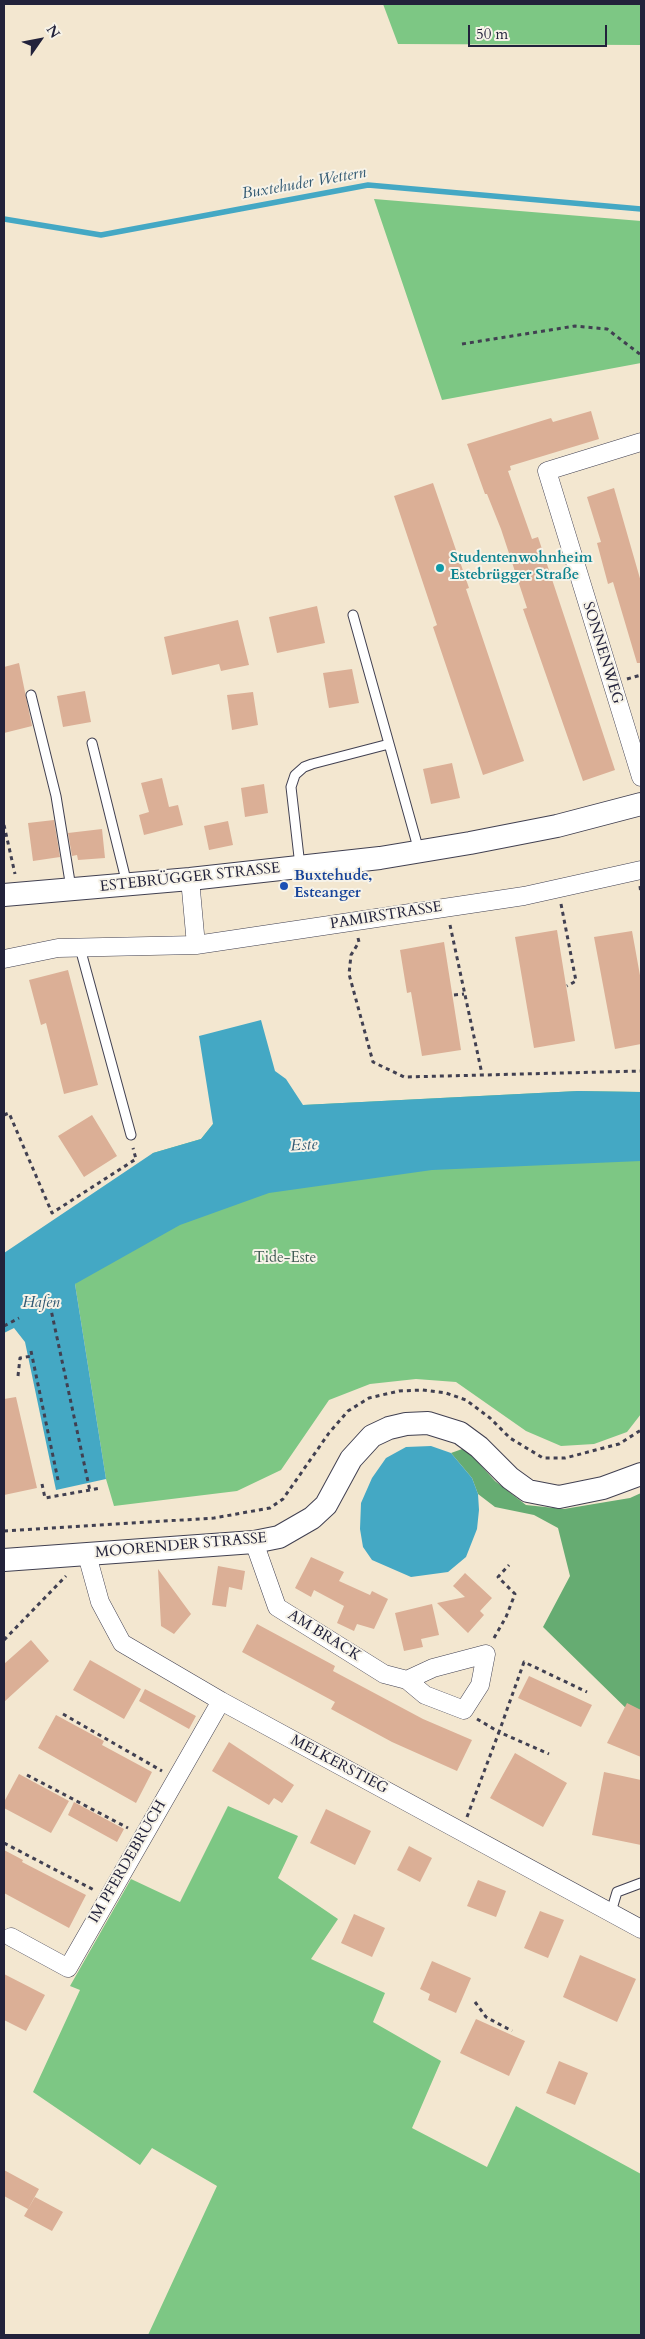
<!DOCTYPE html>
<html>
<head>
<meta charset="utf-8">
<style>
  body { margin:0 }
  #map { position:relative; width:645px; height:2339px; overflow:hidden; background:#f3e7d0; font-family:Cardo,serif }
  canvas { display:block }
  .frame { position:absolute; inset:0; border:5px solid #22223b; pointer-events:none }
  .north { position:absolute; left:15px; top:15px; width:50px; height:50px; -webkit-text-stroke:4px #f7f3e8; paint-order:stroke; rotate:57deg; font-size:14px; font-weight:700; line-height:20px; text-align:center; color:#22223b }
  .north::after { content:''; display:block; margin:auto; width:18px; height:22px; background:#22223b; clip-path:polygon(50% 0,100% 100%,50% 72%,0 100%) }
  .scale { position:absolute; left:468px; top:25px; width:139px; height:22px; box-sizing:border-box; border:2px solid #22223b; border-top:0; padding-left:6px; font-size:15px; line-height:18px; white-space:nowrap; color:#22223b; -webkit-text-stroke:4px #f7f3e8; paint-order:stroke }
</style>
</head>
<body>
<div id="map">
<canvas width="645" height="2339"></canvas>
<div class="frame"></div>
<div class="north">N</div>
<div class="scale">50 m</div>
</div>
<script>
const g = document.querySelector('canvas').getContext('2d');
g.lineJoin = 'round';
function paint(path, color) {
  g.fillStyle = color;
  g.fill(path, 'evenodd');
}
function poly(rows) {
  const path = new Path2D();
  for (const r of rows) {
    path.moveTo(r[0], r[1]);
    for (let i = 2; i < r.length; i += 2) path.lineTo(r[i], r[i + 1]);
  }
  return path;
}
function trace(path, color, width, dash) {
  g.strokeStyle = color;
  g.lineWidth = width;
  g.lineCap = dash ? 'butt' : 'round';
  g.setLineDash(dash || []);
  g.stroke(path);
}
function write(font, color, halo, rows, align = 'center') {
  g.font = font + ' Cardo,serif';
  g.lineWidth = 4;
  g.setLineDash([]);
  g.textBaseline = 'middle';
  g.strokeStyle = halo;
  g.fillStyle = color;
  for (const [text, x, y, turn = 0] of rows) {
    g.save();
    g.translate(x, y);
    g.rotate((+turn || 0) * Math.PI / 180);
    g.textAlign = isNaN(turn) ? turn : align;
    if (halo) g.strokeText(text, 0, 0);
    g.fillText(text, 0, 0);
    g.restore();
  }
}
paint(poly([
  [383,4,641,4,641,45,398,44],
  [374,199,641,221,641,363,442,400],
  [578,1091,641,1092,641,1414,627,1432,594,1444,561,1446,526,1431,456,1382,416,1379,370,1384,329,1400,281,1470,237,1491,114,1506,106,1479,75,1284,153,1153,201,1139,213,1124,303,1105],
  [228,1806,298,1836,278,1878,338,1919,311,1959,385,1993,373,2022,441,2061,412,2128,487,2167,516,2106,641,2174,641,2335,148,2335,217,2186,152,2148,140,2165,33,2092,80,1990,70,1986,131,1879,180,1902]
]), '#7dc784');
paint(poly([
  [465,1448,495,1481,526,1505,564,1509,630,1498,641,1493,641,1721,637,1719,543,1627,570,1576,558,1528,534,1515,495,1507,478,1494,472,1478,451,1453]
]), '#66ac72');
paint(poly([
  [261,1020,275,1071,286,1079,303,1105,578,1091,641,1092,641,1161,432,1170,269,1193,180,1225,75,1284,106,1479,56,1490,25,1342,14,1328,4,1333,4,1253,153,1153,201,1139,213,1124,199,1036],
  [431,1446,451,1453,472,1478,478,1494,479,1510,477,1529,466,1557,448,1572,411,1577,372,1560,363,1547,360,1529,361,1503,372,1478,386,1458,406,1447]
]), '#44a8c4');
trace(poly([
  [4,219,101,235,368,185,641,209]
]), '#44a8c4', 5.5);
paint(poly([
  [591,411,599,439,510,466,511,470,508,471,532,539,538,537,615,770,583,781,523,609,527,608,501,529,487,494,485,494,467,444,551,418,553,422],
  [433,483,469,588,466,589,524,761,483,775,433,627,437,625,394,496],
  [614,488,641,582,641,663,637,663,613,582,608,584,597,543,601,542,587,497],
  [317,606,325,643,277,653,269,617],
  [238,620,249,665,221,671,219,664,172,675,164,637],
  [19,663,32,726,4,733,4,667],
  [352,669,359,703,329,708,323,673],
  [85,691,91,722,63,727,57,696],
  [253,692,258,725,232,730,227,695],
  [452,763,460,798,431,804,423,769],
  [162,778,169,807,178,805,183,825,144,835,139,815,149,812,141,783],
  [264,784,268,813,245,817,241,788],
  [54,820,60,857,33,861,28,823],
  [228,821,233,845,209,850,204,826],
  [102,829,105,858,78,860,77,855,72,856,68,833],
  [557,930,575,1041,534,1048,515,937],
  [632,931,641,981,641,1044,615,1049,594,937],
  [444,942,461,1050,422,1056,411,992,407,993,400,950],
  [68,970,98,1085,64,1094,46,1023,41,1025,29,980],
  [92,1115,117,1156,84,1177,58,1136],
  [16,1397,37,1488,4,1495,4,1399],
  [311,1557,344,1572,339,1581,370,1595,372,1591,388,1599,374,1629,357,1624,354,1631,337,1623,344,1606,314,1590,311,1597,295,1588],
  [218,1566,245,1571,242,1590,229,1587,226,1607,212,1605],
  [158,1569,191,1614,174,1634,161,1626],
  [465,1573,492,1598,480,1611,484,1615,468,1633,437,1603,465,1597,453,1586],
  [432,1604,439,1635,421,1639,423,1647,404,1651,395,1613],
  [257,1624,335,1666,333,1671,423,1719,472,1740,457,1771,392,1742,331,1709,335,1702,242,1652],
  [31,1640,49,1661,4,1702,4,1664],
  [90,1660,141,1689,124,1719,73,1690],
  [529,1676,592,1705,581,1727,518,1698],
  [145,1689,196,1716,189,1729,139,1701],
  [627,1703,641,1710,641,1757,607,1743],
  [56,1715,104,1741,102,1745,152,1772,136,1803,38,1748],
  [229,1742,294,1785,282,1803,274,1798,269,1805,212,1771],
  [515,1753,567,1783,543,1827,490,1798],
  [604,1772,641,1780,641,1845,592,1835],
  [19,1774,69,1801,51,1833,4,1808,4,1802],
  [74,1802,124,1829,117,1842,68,1815],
  [326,1809,371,1831,355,1865,310,1843],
  [409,1846,432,1858,420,1882,397,1870],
  [4,1850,23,1860,22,1862,86,1895,69,1928,4,1893],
  [478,1880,506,1891,496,1917,467,1906],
  [540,1911,564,1920,548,1958,524,1948],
  [354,1914,385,1928,372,1957,341,1943],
  [580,1955,636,1979,617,2022,563,1997],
  [432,1961,471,1978,456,2013,428,2000,430,1994,420,1989],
  [4,1974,45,1995,26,2031,4,2020],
  [476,2019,525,2041,509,2076,460,2053],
  [559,2061,588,2073,575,2105,546,2093],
  [4,2170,39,2189,28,2209,4,2196],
  [35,2197,63,2212,52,2231,24,2216]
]), '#dbaf96');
const service = poly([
  [353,615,419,851],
  [31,695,56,796,71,888],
  [92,743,127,884],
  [300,866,291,787,295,775,304,767,312,764,389,744],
  [80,948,131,1135],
  [611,1912,617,1892,641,1883]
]);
const minor = poly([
  [641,442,547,471,641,777],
  [190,879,196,945,524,896,641,870],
  [4,959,58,948,196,945],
  [254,1542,277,1607,384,1674,407,1680,425,1695,464,1710,480,1685,486,1654,433,1668,407,1680],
  [87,1555,100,1602,122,1643,221,1701,641,1929],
  [11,1937,68,1968,221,1701]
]);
const tertiary = poly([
  [4,895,190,879,380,858,470,843,557,826,641,804],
  [4,1560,254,1542,279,1537,312,1518,326,1505,351,1459,372,1436,389,1428,406,1424,428,1423,460,1433,479,1447,510,1478,528,1491,559,1497,603,1488,641,1474]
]);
trace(service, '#414051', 11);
trace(minor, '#414051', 19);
trace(tertiary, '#414051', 24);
trace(poly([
  [462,344,575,326,607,329,641,355],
  [627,679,641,675],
  [4,825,15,874],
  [640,886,641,894],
  [561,904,576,981,567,986],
  [450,925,482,1074],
  [358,938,359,942,351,955,349,974,373,1062,404,1077,641,1071],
  [454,995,464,994],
  [4,1115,9,1113,52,1213,136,1159,133,1148],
  [50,1305,90,1491],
  [4,1326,19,1318],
  [31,1351,58,1480],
  [18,1376,20,1358,32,1356],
  [42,1484,45,1498,101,1488],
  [4,1531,214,1518,270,1508,283,1499,329,1433,348,1411,369,1398,399,1391,422,1390,446,1393,466,1400,490,1418,510,1438,543,1458,565,1458,619,1444,641,1430],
  [494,1638,506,1617,515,1594,498,1577,509,1565],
  [4,1640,66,1576],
  [63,1714,162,1771],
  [477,1719,499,1732,524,1662,587,1692],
  [27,1775,128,1828],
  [467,1817,499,1732,549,1754],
  [4,1843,94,1890],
  [475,2002,486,2017,512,2031]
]), '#414051', 3, [4, 4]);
trace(service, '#fff', 9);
trace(minor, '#fff', 18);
trace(tertiary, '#fff', 22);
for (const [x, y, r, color] of [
  [440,568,5,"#0f9aa8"],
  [284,886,5,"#1a4fb4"]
]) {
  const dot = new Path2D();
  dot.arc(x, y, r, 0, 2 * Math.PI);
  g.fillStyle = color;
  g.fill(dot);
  trace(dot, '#f7f3e8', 2);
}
write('bold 15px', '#0d838f', '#f7f3e8', [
  ["Studentenwohnheim",450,559],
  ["Estebrügger Straße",450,576]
], 'left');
write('15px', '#22223b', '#f7f3e8', [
  ["SONNENWEG",602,653,73],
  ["ESTEBRÜGGER STRASSE",190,878,-6],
  ["PAMIRSTRASSE",386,916,-9],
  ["MOORENDER STRASSE",181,1546,-5],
  ["AM BRACK",324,1636,32],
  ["MELKERSTIEG",339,1765,28],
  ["IM PFERDEBRUCH",128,1862,-60]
]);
write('bold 15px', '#164399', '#f7f3e8', [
  ["Buxtehude,",294,877],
  ["Esteanger",294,894]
], 'left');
write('15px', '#425c55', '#f7f3e8', [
  ["Tide-Este",285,1259]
]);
write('italic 16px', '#305872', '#f7f3e8', [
  ["Buxtehuder Wettern",304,184,-10],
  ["Este",304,1146,-3],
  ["Hafen",41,1303]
]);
</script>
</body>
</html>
